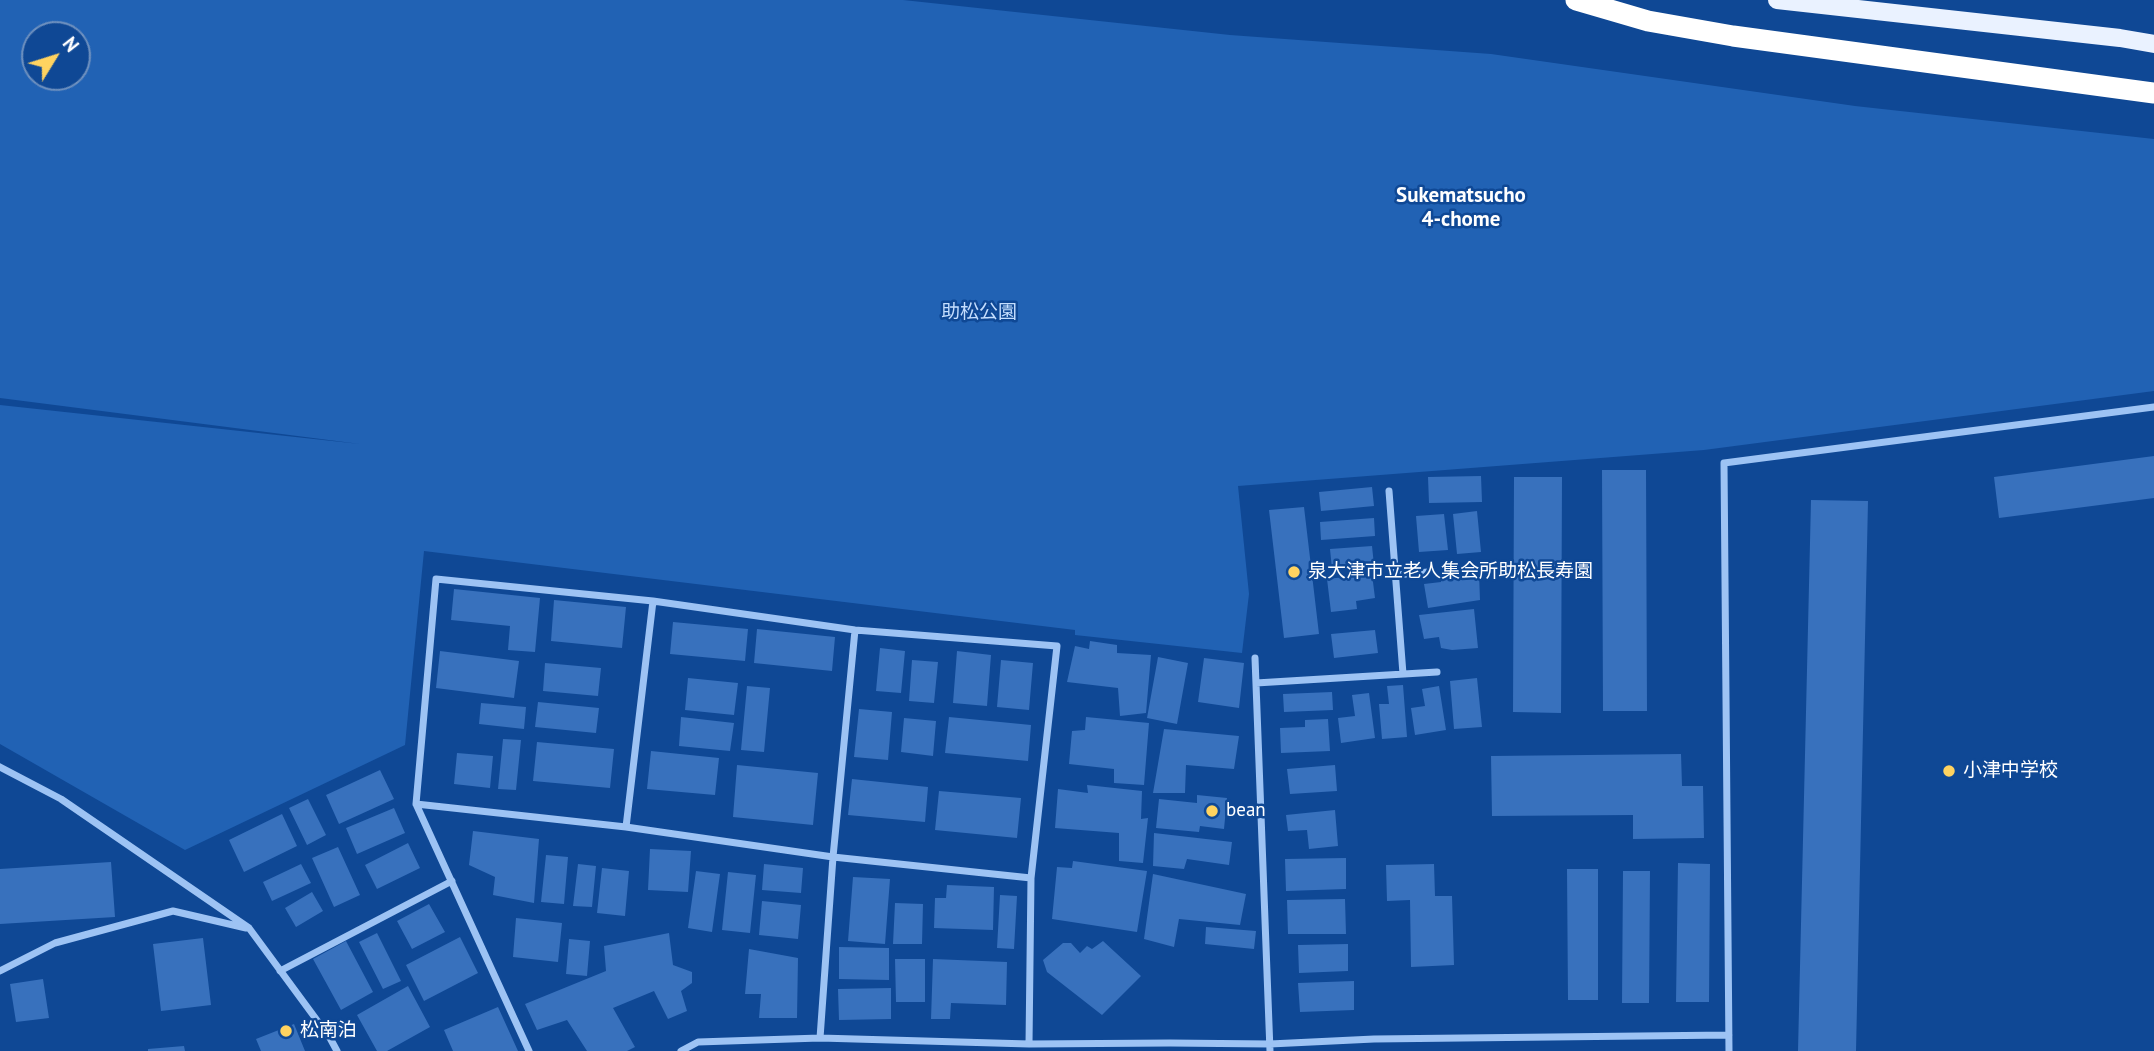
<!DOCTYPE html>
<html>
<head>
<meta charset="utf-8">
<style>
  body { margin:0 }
  #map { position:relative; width:2154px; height:1051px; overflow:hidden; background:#0f4895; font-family:"PT Sans",sans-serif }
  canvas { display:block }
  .north { position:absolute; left:21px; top:21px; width:70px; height:70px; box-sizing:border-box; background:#0f4895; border:2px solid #6f91bf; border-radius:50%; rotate:52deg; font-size:19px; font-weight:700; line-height:28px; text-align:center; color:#fff }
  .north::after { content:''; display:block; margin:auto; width:24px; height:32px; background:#ffd360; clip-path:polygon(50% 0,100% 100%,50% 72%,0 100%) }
</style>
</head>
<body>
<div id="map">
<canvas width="2154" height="1051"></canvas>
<div class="north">N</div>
</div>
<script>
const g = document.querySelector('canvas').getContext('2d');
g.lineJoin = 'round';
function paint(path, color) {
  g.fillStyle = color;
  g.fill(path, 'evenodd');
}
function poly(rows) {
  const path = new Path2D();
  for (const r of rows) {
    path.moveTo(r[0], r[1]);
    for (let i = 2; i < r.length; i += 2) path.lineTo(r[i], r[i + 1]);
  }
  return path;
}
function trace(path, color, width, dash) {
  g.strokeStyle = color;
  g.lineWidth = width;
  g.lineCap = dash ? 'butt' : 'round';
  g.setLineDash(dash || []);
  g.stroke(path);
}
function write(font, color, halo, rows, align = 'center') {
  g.font = font + ' "PT Sans","Noto Sans JP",sans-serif';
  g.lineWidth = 5;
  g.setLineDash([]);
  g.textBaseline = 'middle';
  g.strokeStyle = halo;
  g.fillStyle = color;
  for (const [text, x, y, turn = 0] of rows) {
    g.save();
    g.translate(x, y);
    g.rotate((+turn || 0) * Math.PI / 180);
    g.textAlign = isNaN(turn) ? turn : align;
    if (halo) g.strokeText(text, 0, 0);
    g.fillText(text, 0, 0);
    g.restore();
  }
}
paint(poly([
  [0,0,903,0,1230,35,1491,54,1855,106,2154,139,2154,391,1704,450,1238,486,1249,594,1242,653,1075,635,1075,630,424,551,405,745,185,850,0,744,0,405,360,444,0,398],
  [35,35,77,35,77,77,35,77]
]), '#2162b4');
paint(poly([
  [2154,456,2154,498,1999,518,1994,477],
  [1602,470,1646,470,1647,711,1603,711],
  [1481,476,1482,502,1429,503,1428,477],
  [1514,477,1562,477,1561,713,1513,712],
  [1372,487,1374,506,1321,511,1319,492],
  [1811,500,1868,501,1856,1051,1798,1051],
  [1304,507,1319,634,1284,638,1269,510],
  [1477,511,1481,552,1457,554,1453,514],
  [1444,514,1448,550,1419,552,1416,516],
  [1374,518,1375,536,1321,540,1320,522],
  [1372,546,1374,565,1332,569,1330,549],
  [1479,573,1480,600,1428,608,1424,584,1441,582,1442,577],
  [1372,574,1375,598,1356,601,1357,609,1331,612,1327,579],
  [454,589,540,598,535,652,508,650,510,626,451,620],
  [554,600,626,607,622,648,551,641],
  [1474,609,1478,648,1452,650,1441,648,1439,637,1424,639,1419,615],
  [673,622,748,629,745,661,670,654],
  [757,629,835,637,832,671,754,663],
  [1375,630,1378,653,1334,658,1331,634],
  [1090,641,1117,645,1117,653,1151,655,1146,713,1120,716,1118,688,1067,682,1075,646,1089,649],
  [880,648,905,651,901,693,876,691],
  [440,651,519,661,514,698,436,688],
  [957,651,991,655,987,706,953,703],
  [1158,657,1188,663,1177,724,1147,718],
  [1204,658,1244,663,1239,708,1198,702],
  [912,660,938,662,934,703,909,701],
  [1001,660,1033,663,1029,710,997,707],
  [545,663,601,668,598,696,543,691],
  [688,678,738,683,734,715,685,710],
  [1477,678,1482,727,1454,729,1450,681],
  [1403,685,1407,737,1382,739,1379,704,1389,704,1387,686],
  [747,686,770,688,764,752,741,750],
  [1439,686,1446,730,1415,735,1411,708,1425,706,1422,689],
  [1332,692,1333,710,1284,712,1283,694],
  [1369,693,1375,738,1341,743,1338,718,1355,716,1352,695],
  [538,702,599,708,596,733,535,727],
  [481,703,526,707,524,729,479,724],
  [859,709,892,712,888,760,854,757],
  [681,717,734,723,730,751,679,746],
  [949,717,1031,725,1028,761,945,753],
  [1086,717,1149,723,1144,785,1114,783,1114,769,1069,764,1072,731,1085,730],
  [904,718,936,721,933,756,901,752],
  [1328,719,1330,751,1281,753,1280,728,1305,727,1305,720],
  [1164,729,1239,736,1234,769,1186,765,1185,793,1153,793],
  [503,739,521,740,516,790,498,789],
  [537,742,614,749,610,788,533,781],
  [651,751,719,758,715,795,647,789],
  [457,753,493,756,490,788,454,784],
  [1681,754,1682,786,1703,786,1704,838,1633,839,1633,815,1492,816,1491,756],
  [737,765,818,773,813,825,733,817],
  [1335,765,1337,791,1290,794,1287,769],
  [380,770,394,799,339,824,326,795],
  [852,779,928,787,925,822,848,815],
  [1087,785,1142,791,1141,819,1148,818,1143,863,1119,861,1119,833,1055,828,1058,789,1088,793],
  [939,791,1021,798,1017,838,935,830],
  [1197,795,1227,798,1224,829,1200,826,1199,832,1156,828,1159,799,1197,803],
  [308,799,326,835,307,845,289,808],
  [394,808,405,833,357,854,346,828],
  [1335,810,1338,846,1309,849,1307,830,1288,831,1286,815],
  [282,814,297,846,244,872,229,840],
  [473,831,539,839,534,903,493,895,495,877,469,865],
  [1154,833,1232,842,1229,865,1187,859,1184,869,1153,866],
  [408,843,420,868,377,889,365,865],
  [338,847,360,895,334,907,312,858],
  [650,849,691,851,688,892,648,890],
  [546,855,568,857,564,904,541,902],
  [1346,858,1346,889,1286,891,1285,859],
  [1073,861,1147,871,1137,932,1052,919,1057,867,1072,868],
  [111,862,115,917,0,924,0,869],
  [1678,863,1710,864,1709,1002,1676,1002],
  [301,864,311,883,272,901,263,882],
  [578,864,596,866,592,907,573,906],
  [764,864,803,868,801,893,762,890],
  [1434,864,1435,896,1452,896,1454,965,1411,967,1410,900,1387,901,1386,865],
  [602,868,629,871,625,916,597,913],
  [1567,869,1598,869,1598,1000,1568,1000],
  [696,871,720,874,712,932,688,928],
  [1623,871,1650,871,1649,1003,1622,1003],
  [728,872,756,875,750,933,722,930],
  [1153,874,1246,894,1240,925,1179,919,1174,947,1144,939],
  [853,877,890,879,885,944,848,941],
  [947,885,994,887,993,930,934,928,935,898,946,898],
  [312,892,323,911,296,927,285,908],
  [1000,895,1017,896,1014,949,997,948],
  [1345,899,1346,934,1288,934,1287,900],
  [762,901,801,905,798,939,759,935],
  [895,903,923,904,922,944,893,944],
  [429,904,445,932,412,949,397,921],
  [516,918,562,923,558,962,513,957],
  [1206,927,1256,931,1254,949,1205,944],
  [377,933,401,981,383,989,359,942],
  [669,933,673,965,692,972,692,983,681,991,687,1011,668,1019,654,991,613,1008,635,1047,627,1051,587,1051,567,1020,537,1030,525,1004,606,971,604,946],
  [460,937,478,973,424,1001,406,965],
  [203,938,211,1005,161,1011,153,944],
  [569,939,590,941,587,976,566,974],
  [346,941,373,992,341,1010,313,959],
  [1103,941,1141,976,1102,1015,1047,972,1043,960,1063,943,1071,943,1080,953,1087,946,1092,949],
  [1348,944,1348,971,1299,973,1298,945],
  [839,947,889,948,889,980,839,979],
  [749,949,798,958,797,1018,759,1018,761,994,745,994],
  [895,959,925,959,925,1002,896,1002],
  [933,959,1007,962,1006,1005,951,1003,950,1019,931,1019],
  [43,979,49,1018,16,1022,10,984],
  [1354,981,1354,1010,1300,1012,1298,983],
  [408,986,430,1027,387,1051,377,1051,357,1015],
  [891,988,891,1019,839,1020,838,989],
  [498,1007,518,1051,453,1051,444,1030],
  [294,1024,305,1051,261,1051,256,1039],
  [184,1046,185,1051,148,1051,148,1049]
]), '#3871bd');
trace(poly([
  [1389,491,1403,674],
  [1396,575,1428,572],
  [1255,658,1270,1051],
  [1256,683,1437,672],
  [0,767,61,799,249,928,330,1038,337,1051],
  [416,804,626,827,833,857,1031,878],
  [626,827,653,601],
  [0,971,55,943,173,911,246,928],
  [280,971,452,881],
  [820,1038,833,857,855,630],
  [529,1051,416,804,436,579,653,601,855,630,1057,646,1031,878,1029,1044],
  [681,1051,698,1042,820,1038,1029,1044,1170,1043,1270,1044,1374,1039,1729,1035],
  [1729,1051,1724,463,2154,407]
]), '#9dc3f4', 7);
trace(poly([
  [1777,0,2120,38,2154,44]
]), '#eaf2ff', 18);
trace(poly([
  [1576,0,1648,21,1733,36,2154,93]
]), '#fff', 21);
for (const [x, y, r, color] of [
  [1294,572,7,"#ffd360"],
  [1949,771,7,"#ffd360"],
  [1212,811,7,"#ffd360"],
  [286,1031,7,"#ffd360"]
]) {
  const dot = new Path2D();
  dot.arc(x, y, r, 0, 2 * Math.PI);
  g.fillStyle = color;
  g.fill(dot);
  trace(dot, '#0f4895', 2.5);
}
write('19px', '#c5defe', '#0f4895', [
  ["助松公園",979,313]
]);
write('19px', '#fff', '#0f4895', [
  ["泉大津市立老人集会所助松長寿園",1308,572],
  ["小津中学校",1963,771],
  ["bean",1226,811],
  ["松南泊",300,1031]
], 'left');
write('bold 21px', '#fff', '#0f4895', [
  ["Sukematsucho",1461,196],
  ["4-chome",1461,220]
]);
</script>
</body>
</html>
